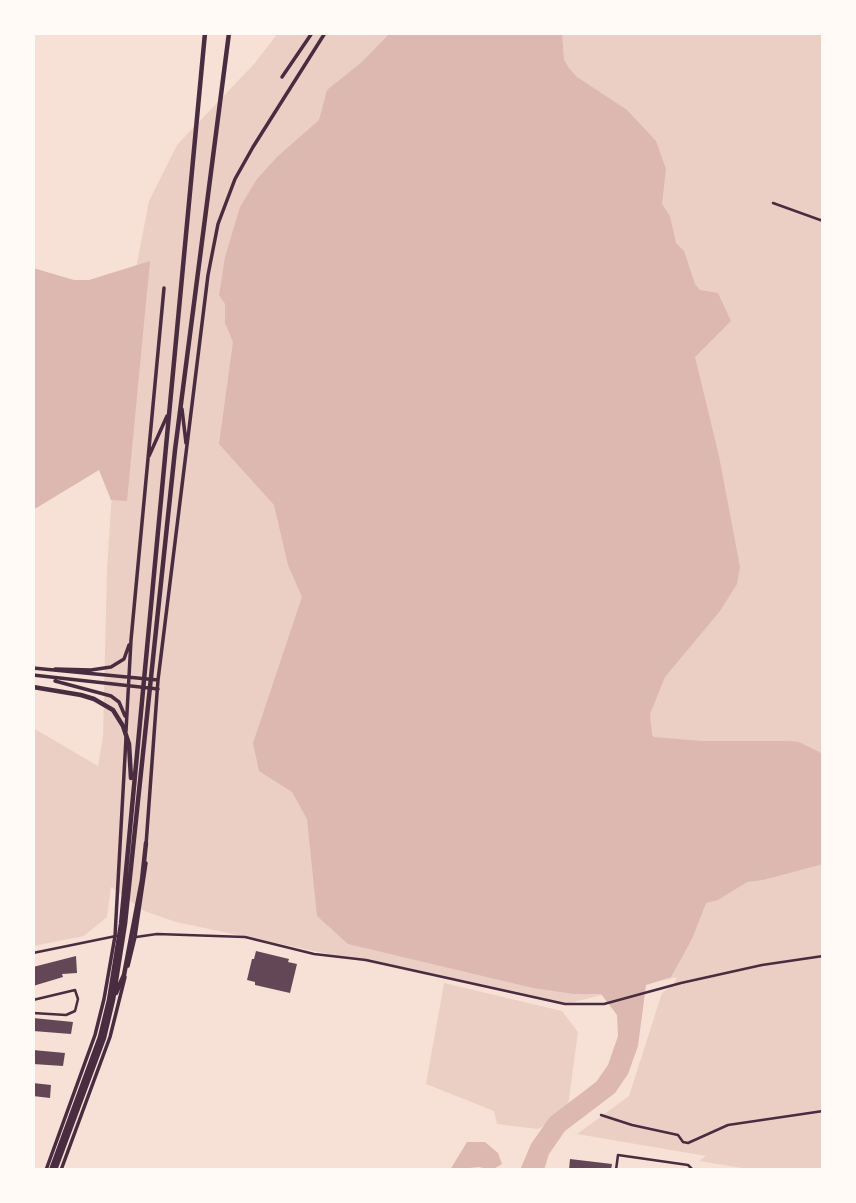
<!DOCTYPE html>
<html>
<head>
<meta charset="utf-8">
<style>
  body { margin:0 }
  #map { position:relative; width:856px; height:1203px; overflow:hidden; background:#f7e1d7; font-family:"Roboto Serif",serif }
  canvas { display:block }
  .frame { position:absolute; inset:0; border:35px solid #fffaf5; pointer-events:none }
</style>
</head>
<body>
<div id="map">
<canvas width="856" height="1203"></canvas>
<div class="frame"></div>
</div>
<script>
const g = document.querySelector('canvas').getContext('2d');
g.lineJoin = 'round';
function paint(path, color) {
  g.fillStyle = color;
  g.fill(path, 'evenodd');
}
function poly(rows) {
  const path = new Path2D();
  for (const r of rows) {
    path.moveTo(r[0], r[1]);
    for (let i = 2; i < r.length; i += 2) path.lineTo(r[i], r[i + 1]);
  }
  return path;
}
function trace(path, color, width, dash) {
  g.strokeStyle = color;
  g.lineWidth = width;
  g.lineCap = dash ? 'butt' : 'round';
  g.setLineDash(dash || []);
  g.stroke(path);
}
paint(poly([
  [278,33,823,33,823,1170,754,1170,699,1161,706,1156,577,1134,629,1096,662,993,673,985,677,977,565,1004,176,922,144,911,111,887,107,917,84,936,33,946,33,728,98,766,103,736,107,568,122,341,149,201,177,145,254,64],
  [444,983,562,1011,578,1032,567,1113,538,1129,497,1124,494,1111,426,1084]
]), '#ebcfc5');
paint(poly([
  [390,33,562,33,564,60,569,68,577,77,627,110,656,141,666,169,662,204,670,216,676,243,684,251,695,284,700,290,718,293,731,321,695,357,719,456,740,567,737,584,720,611,665,677,650,714,652,735,654,737,702,741,790,741,799,742,823,754,823,864,763,880,747,882,718,900,706,903,692,939,671,977,646,985,638,1046,628,1074,615,1093,565,1131,549,1154,544,1170,520,1170,531,1144,550,1117,596,1082,608,1065,618,1036,617,1015,601,994,574,994,533,988,348,944,317,916,307,819,292,792,259,771,253,743,302,597,288,565,274,505,219,444,233,342,225,323,225,304,219,295,225,257,240,207,257,179,277,157,319,120,327,90,362,62],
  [150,261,127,501,111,500,99,470,33,510,33,268,74,280,89,280],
  [467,1142,485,1142,498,1153,502,1164,492,1170,479,1167,450,1170]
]), '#dcb8b0');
paint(poly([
  [256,951,289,959,288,962,297,964,290,993,255,985,255,982,247,980,252,959,254,959],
  [76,956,77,973,62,974,63,977,33,986,33,967],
  [33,1018,73,1022,71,1034,33,1031],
  [33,1050,65,1053,63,1066,33,1064],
  [33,1083,51,1085,50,1098,33,1096],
  [570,1159,612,1164,611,1170,569,1170]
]), '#644757');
trace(poly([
  [773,203,823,221],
  [136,937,157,934,245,937,314,954,366,960,565,1004,604,1004,681,983,762,965,823,956],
  [33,953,116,936],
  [33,1000,75,990,78,999,75,1011,66,1015,33,1013],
  [601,1115,632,1125,678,1135,683,1142,688,1143,728,1125,823,1111],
  [616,1170,618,1155,688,1165,693,1170]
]), '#4a2c40', 2.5);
trace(poly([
  [282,77,312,33],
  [182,409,186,443],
  [149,456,167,416],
  [33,668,158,680],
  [55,669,91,670,111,667,124,659,129,645],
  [33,675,158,689],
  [55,681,111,696,119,702,125,716],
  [126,731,131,640,164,288],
  [146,845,158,680,208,275,218,224,235,179,253,147,325,33],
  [128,966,135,937,146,863],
  [46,1170,95,1035,104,999,115,936,126,738],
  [61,1170,110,1037,125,977]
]), '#4a2c40', 3.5);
trace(poly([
  [33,687,81,695,94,699,113,710,123,726,129,744,131,778],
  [116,993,124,975,142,880,146,843],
  [51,1170,100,1037,109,1000,121,924,205,33],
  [55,1170,104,1038,113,1000,125,924,175,450,229,33]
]), '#4a2c40', 4.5);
</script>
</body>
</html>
